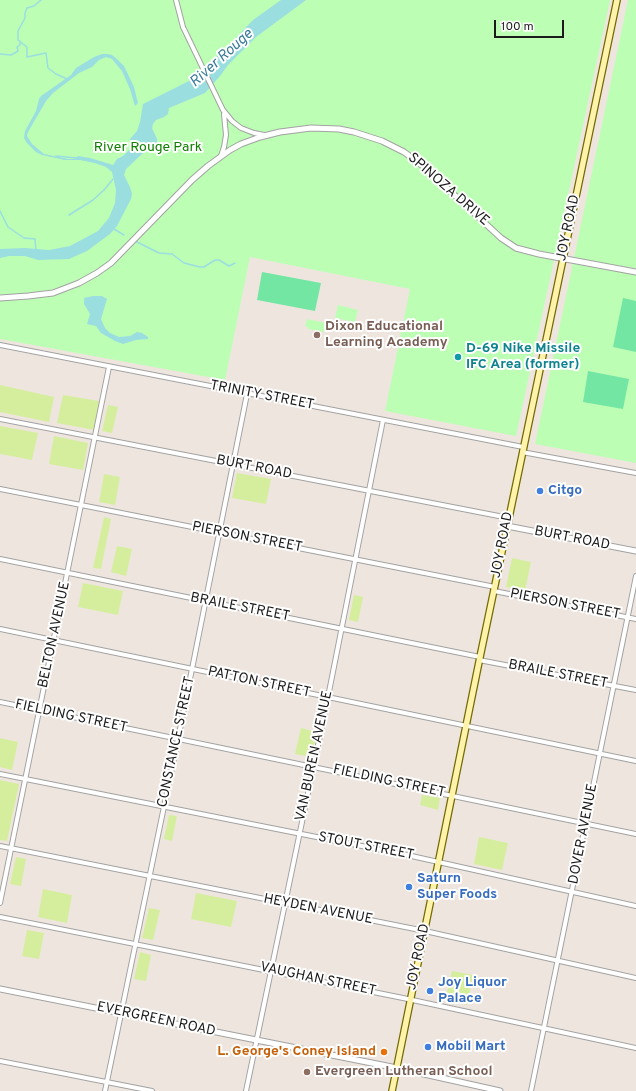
<!DOCTYPE html>
<html>
<head>
<meta charset="utf-8">
<style>
  body { margin:0 }
  #map { position:relative; width:636px; height:1091px; overflow:hidden; background:#eee6de; font-family:Overpass,sans-serif }
  canvas { display:block }
  .scale { position:absolute; left:494px; top:20px; width:70px; height:18px; box-sizing:border-box; border:2px solid #1b1b1b; border-top:0; padding-left:5px; font-size:12px; line-height:14px; white-space:nowrap; color:#1b1b1b; -webkit-text-stroke:3px #fff; paint-order:stroke }
</style>
</head>
<body>
<div id="map">
<canvas width="636" height="1091"></canvas>
<div class="scale">100 m</div>
</div>
<script>
const g = document.querySelector('canvas').getContext('2d');
g.lineJoin = 'round';
function paint(path, color) {
  g.fillStyle = color;
  g.fill(path, 'evenodd');
}
function poly(rows) {
  const path = new Path2D();
  for (const r of rows) {
    path.moveTo(r[0], r[1]);
    for (let i = 2; i < r.length; i += 2) path.lineTo(r[i], r[i + 1]);
  }
  return path;
}
function trace(path, color, width, dash) {
  g.strokeStyle = color;
  g.lineWidth = width;
  g.lineCap = dash ? 'butt' : 'round';
  g.setLineDash(dash || []);
  g.stroke(path);
}
function write(font, color, halo, rows, align = 'center') {
  g.font = font + ' Overpass,sans-serif';
  g.lineWidth = 4;
  g.setLineDash([]);
  g.textBaseline = 'middle';
  g.strokeStyle = halo;
  g.fillStyle = color;
  for (const [text, x, y, turn = 0] of rows) {
    g.save();
    g.translate(x, y);
    g.rotate((+turn || 0) * Math.PI / 180);
    g.textAlign = isNaN(turn) ? turn : align;
    if (halo) g.strokeText(text, 0, 0);
    g.fillText(text, 0, 0);
    g.restore();
  }
}
paint(poly([
  [0,385,54,397,49,422,0,412],
  [63,395,99,401,94,430,57,423],
  [108,405,118,407,112,433,102,431],
  [0,426,38,433,32,460,0,454],
  [54,436,88,443,83,470,49,464],
  [237,473,271,479,266,504,232,498],
  [104,474,120,477,115,505,99,502],
  [104,517,111,519,101,569,93,568],
  [117,546,132,549,126,576,111,572],
  [512,558,531,562,525,591,506,587],
  [83,583,123,591,118,615,78,607],
  [354,595,363,597,358,622,349,620],
  [301,728,317,732,312,757,295,754],
  [0,738,18,742,12,770,0,767],
  [0,780,19,784,7,841,0,840],
  [422,795,440,798,438,810,420,805],
  [169,815,177,816,172,841,164,839],
  [479,837,508,843,502,870,474,864],
  [16,857,26,859,21,886,10,884],
  [43,889,72,895,67,923,38,917],
  [196,893,237,901,231,927,191,919],
  [149,908,160,910,153,940,142,938],
  [27,930,44,933,39,959,22,956],
  [140,952,151,955,146,981,134,979],
  [452,971,473,975,467,1005,445,1000]
]), '#d5ee9e');
paint(poly([
  [0,0,610,0,516,436,385,411,410,289,250,257,225,380,0,339],
  [628,0,636,0,636,463,535,444],
  [338,305,358,310,355,322,335,318],
  [307,319,326,323,325,332,308,329,308,327,305,326]
]), '#bdfeb5');
paint(poly([
  [262,272,321,283,315,311,257,300],
  [623,298,636,301,636,352,613,347],
  [588,371,629,379,623,409,583,402]
]), '#73e6a4');
paint(poly([
  [281,0,306,0,256,37,228,65,220,76,205,93,169,108,168,114,164,117,156,120,153,124,152,128,157,139,157,147,142,154,126,169,124,175,130,187,132,194,131,199,117,226,110,234,87,251,69,259,38,260,25,256,9,256,0,258,0,249,25,248,49,250,70,246,98,231,109,218,115,203,116,190,112,172,106,167,95,163,80,160,65,160,42,155,36,152,27,143,24,138,25,131,36,111,39,99,41,96,71,75,76,68,94,57,102,54,108,54,112,55,118,60,124,66,134,87,138,103,135,106,130,89,122,71,112,59,106,57,99,60,92,67,79,73,53,93,46,101,28,132,27,136,32,144,44,154,68,159,74,159,78,156,90,158,113,165,117,159,123,156,130,149,130,139,137,131,140,122,143,104,189,81,229,45,253,20],
  [93,296,102,296,107,299,101,319,105,328,110,333,119,337,130,336,137,332,142,333,148,337,148,339,136,340,123,344,115,341,101,333,96,326,87,324,90,314,84,304,84,298]
]), '#9adee0');
trace(poly([
  [41,0,34,6,27,8,25,13,25,18,18,31,18,40,27,47,27,57,46,53,48,68,56,74,67,79],
  [0,54,11,55,18,51,17,47,20,45,20,43],
  [56,156,76,158],
  [0,211,8,227,24,238,35,239,36,251],
  [69,215,93,200,104,190,113,179],
  [114,229,124,235],
  [135,241,159,253,172,254,184,263,200,267,204,267,215,260,219,260,229,266,235,263]
]), '#9adee0', 1.5);
const minor = poly([
  [176,0,183,27,223,110,232,121,241,128,254,133,264,135],
  [221,156,224,147,226,135,224,114],
  [0,345,523,447],
  [0,419,509,518],
  [522,452,636,473],
  [0,489,495,587],
  [0,559,480,657],
  [494,591,636,619],
  [0,629,636,761],
  [479,660,636,690],
  [0,702,636,834],
  [0,774,407,855,636,906],
  [0,846,425,931,636,978],
  [0,903,109,367],
  [0,917,403,998,636,1048],
  [0,1061,152,1091],
  [105,1091,177,744,247,394],
  [246,1091,327,702,383,420],
  [531,1091,636,576]
]);
const tertiary = poly([
  [0,298,28,296,53,293,79,283,97,273,111,263,192,180,208,166,230,150,241,144,260,137,280,132,311,128,339,129,354,132,382,141,404,152,423,166,501,238,516,248,539,254,636,272],
  [507,526,636,551],
  [0,989,397,1068,500,1091]
]);
const secondary = poly([
  [392,1091,480,657,617,0]
]);
trace(minor, '#a2a2a2', 6);
trace(tertiary, '#a2a2a2', 7);
trace(secondary, '#736a00', 8);
trace(minor, '#fff', 4);
trace(tertiary, '#fff', 5);
trace(secondary, '#fff3ab', 5.5);
for (const [x, y, r, color] of [
  [317,335,4,"#8d6e63"],
  [458,357,4,"#0f9aa8"],
  [540,491,4,"#3f7fe0"],
  [409,887,4,"#3f7fe0"],
  [430,991,4,"#3f7fe0"],
  [428,1047,4,"#3f7fe0"],
  [384,1052,4,"#e8710a"],
  [307,1072,4,"#8d6e63"]
]) {
  const dot = new Path2D();
  dot.arc(x, y, r, 0, 2 * Math.PI);
  g.fillStyle = color;
  g.fill(dot);
  trace(dot, '#fff', 1.5);
}
write('14px', '#0f8001', '#fff', [
  ["River Rouge Park",148,148]
]);
write('14px', '#1b1b1b', '#fff', [
  ["SPINOZA DRIVE",448,190,41],
  ["JOY ROAD",569,228,-78],
  ["TRINITY STREET",262,396,11],
  ["BURT ROAD",254,468,11],
  ["PIERSON STREET",247,538,11],
  ["BURT ROAD",572,539,11],
  ["JOY ROAD",503,545,-79],
  ["PIERSON STREET",565,605,11],
  ["BRAILE STREET",240,608,11],
  ["BELTON AVENUE",55,635,-78],
  ["BRAILE STREET",558,675,11],
  ["PATTON STREET",259,683,12],
  ["FIELDING STREET",71,717,12],
  ["CONSTANCE STREET",177,742,-78],
  ["VAN BUREN AVENUE",315,756,-78],
  ["FIELDING STREET",389,782,12],
  ["DOVER AVENUE",584,834,-79],
  ["STOUT STREET",366,847,11],
  ["HEYDEN AVENUE",318,910,11],
  ["JOY ROAD",419,957,-78],
  ["VAUGHAN STREET",318,980,12],
  ["EVERGREEN ROAD",156,1020,12]
]);
write('bold 14px', '#785e54', '#fff', [
  ["Dixon Educational",325,327],
  ["Learning Academy",325,343],
  ["Evergreen Lutheran School",315,1072]
], 'left');
write('bold 14px', '#0d838f', '#fff', [
  ["D-69 Nike Missile",466,349],
  ["IFC Area (former)",466,365]
], 'left');
write('bold 14px', '#366cbe', '#fff', [
  ["Citgo",548,491],
  ["Saturn",417,879],
  ["Super Foods",417,895],
  ["Joy Liquor",438,983],
  ["Palace",438,999],
  ["Mobil Mart",436,1047]
], 'left');
write('bold 14px', '#c56008', '#fff', [
  ["L. George's Coney Island",376,1052]
], 'right');
write('italic 15px', '#387b9a', '#fff', [
  ["River Rouge",222,59,-42]
]);
</script>
</body>
</html>
